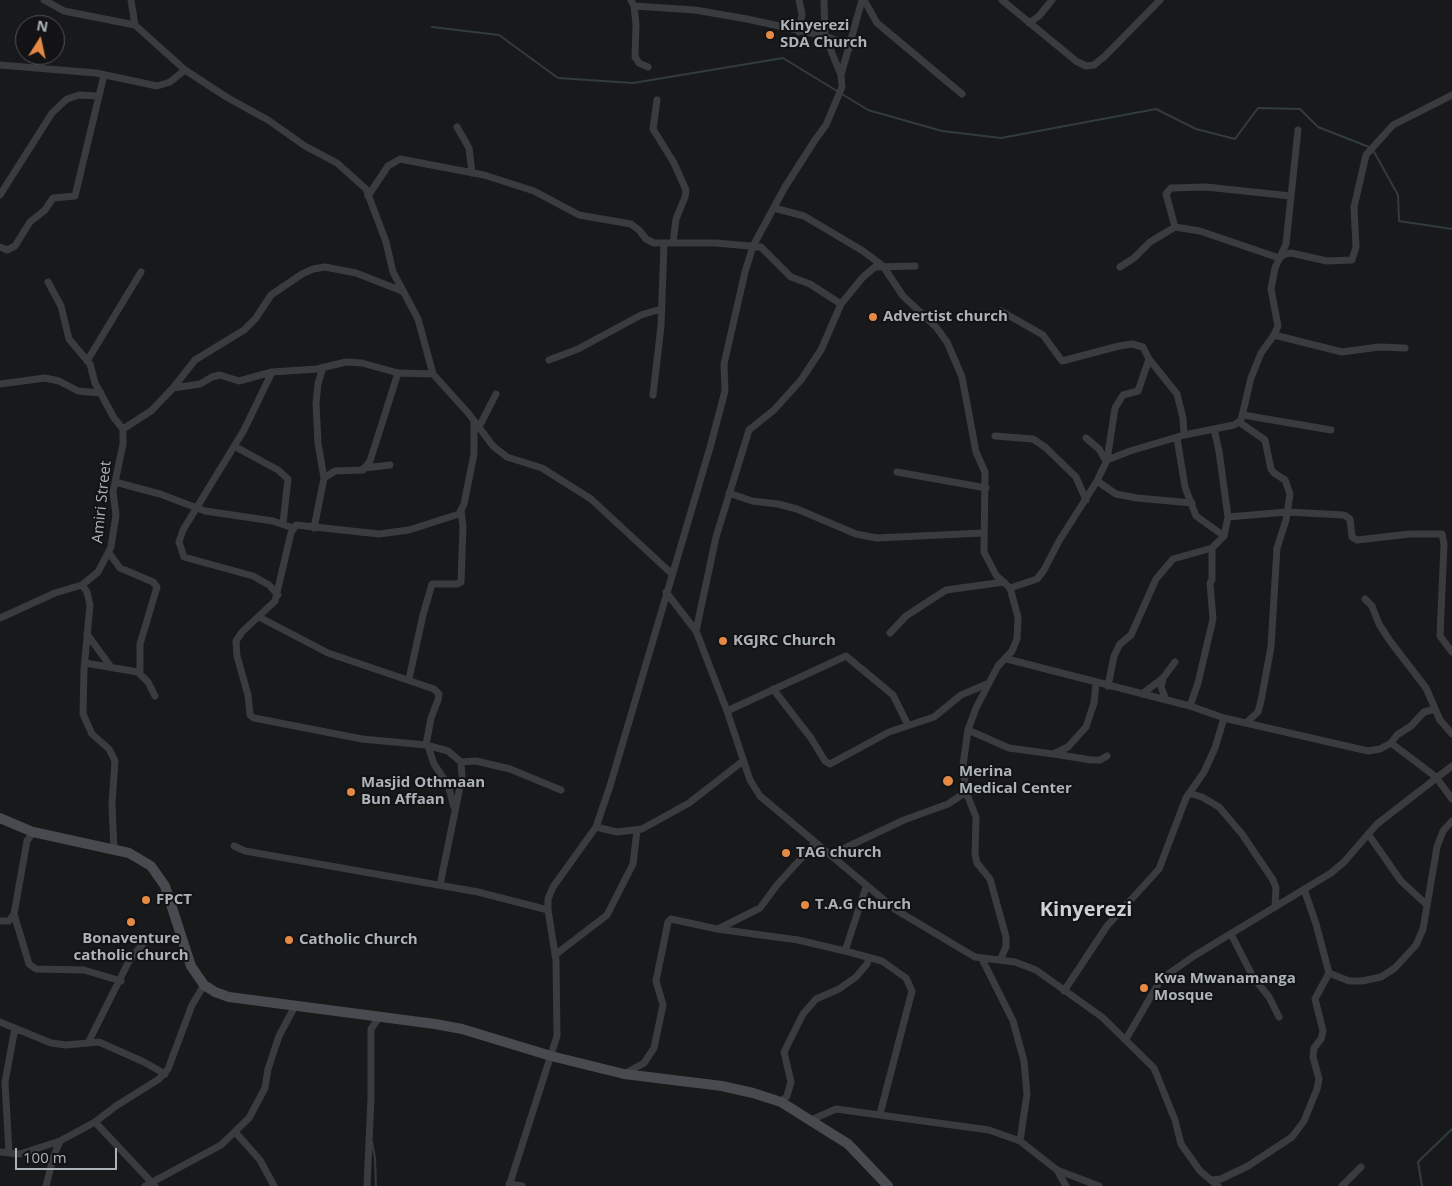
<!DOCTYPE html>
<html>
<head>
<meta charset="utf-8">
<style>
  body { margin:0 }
  #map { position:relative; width:1452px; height:1186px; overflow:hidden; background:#18191a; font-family:"Open Sans",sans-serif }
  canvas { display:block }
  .north { position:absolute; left:15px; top:15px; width:50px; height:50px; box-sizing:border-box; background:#131315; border:1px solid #505357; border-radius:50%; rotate:10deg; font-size:14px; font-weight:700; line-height:20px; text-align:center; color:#abb3b9 }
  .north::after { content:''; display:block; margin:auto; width:18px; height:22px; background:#e58a45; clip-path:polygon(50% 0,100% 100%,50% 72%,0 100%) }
  .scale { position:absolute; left:15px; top:1148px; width:102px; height:22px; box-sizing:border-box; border:2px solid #abb3b9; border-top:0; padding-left:6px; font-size:15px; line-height:18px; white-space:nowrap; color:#abb3b9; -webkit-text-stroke:4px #131315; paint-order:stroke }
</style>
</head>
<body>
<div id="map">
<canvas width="1452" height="1186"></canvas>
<div class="north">N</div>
<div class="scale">100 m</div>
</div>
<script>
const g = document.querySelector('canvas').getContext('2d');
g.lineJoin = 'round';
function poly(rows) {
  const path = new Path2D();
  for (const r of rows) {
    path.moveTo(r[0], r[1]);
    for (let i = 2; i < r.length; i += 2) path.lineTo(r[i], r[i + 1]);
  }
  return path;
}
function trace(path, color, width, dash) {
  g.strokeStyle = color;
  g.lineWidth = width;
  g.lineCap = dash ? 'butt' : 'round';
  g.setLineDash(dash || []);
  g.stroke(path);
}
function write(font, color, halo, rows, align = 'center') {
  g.font = font + ' "Open Sans",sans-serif';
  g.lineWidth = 4;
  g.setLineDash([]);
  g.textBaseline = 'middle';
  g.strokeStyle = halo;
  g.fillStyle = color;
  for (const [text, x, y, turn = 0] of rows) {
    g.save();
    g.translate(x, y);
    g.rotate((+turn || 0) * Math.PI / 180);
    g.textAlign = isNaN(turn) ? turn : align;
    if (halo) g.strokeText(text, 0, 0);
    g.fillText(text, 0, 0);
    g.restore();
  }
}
trace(poly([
  [432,27,499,35,558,78,633,83,783,58,868,110,942,131,1001,138,1156,109,1196,129,1235,139,1258,108,1300,109,1318,127,1369,147],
  [1373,150,1398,195,1399,221,1452,229],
  [372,1142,375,1158,376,1186],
  [1422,1186,1418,1162,1452,1129]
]), '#313c3f', 2);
trace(poly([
  [44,0,64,11,135,25],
  [131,0,135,25,185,70,228,98,268,120,305,146,337,163,366,189,386,242,393,272,418,319,433,374,469,414,493,446,507,457,542,468,591,499,672,574],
  [631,0,634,6,636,24,635,57,639,63,648,67],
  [864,0,877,23,962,94],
  [1002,0,1076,61,1086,66,1094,65,1105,56,1160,0],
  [634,6,695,10,747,19,825,36,844,43,849,49],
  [1029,23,1039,16,1052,0],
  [799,32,802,14,799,0],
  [0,65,96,73,157,86,170,82,185,70],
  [841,75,862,0],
  [657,100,653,129,674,163,686,190,685,197,676,219,673,243],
  [457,127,469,148,472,173],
  [0,195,52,113,67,99,79,95,98,96],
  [368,196,388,166,400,159,484,175,534,191,579,215,631,224,639,230,646,239,654,243,716,243,761,247,791,277,810,284,841,304],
  [774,208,804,216,863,251,883,266,903,296,936,327,947,342,962,377,976,452,985,472,984,552,996,575,1010,588,1018,617,1017,639,1012,651,998,666,976,708,968,730,963,765,966,792,976,817,975,855,977,863,990,879,1006,937,1006,947,1000,960],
  [1175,227,1166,194,1171,188,1206,187,1291,196],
  [0,247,7,250,15,246,30,222,45,210,53,198,75,196,104,75],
  [1120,267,1134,258,1150,242,1175,227,1200,231,1279,258,1285,254,1291,253,1327,261,1352,260,1356,247,1354,207,1366,155,1393,125,1452,95],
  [48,282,61,306,69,339,90,364,95,383,114,418,123,429],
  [1001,311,1043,335,1062,361,1119,346,1132,344,1143,347,1149,359,1177,394,1183,418,1184,435],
  [1274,335,1342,352,1379,347,1405,348],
  [549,360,578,349,641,315,661,309],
  [87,361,141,272],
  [323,367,318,384,316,403,318,443,324,478],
  [272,372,244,430,183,530,179,542,184,557,253,576,269,585,278,595],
  [0,384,45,378,59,381,78,391,101,393],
  [173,388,200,384,212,377,220,375,239,381,272,372,317,369,346,362,362,363,398,373,433,374],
  [653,395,661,326,664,244],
  [1243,415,1331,430],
  [1239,422,1265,440,1271,469,1274,473,1285,480,1290,494,1286,520,1277,548,1271,647,1261,701,1258,712,1247,722],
  [479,427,496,394],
  [995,436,1033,439,1045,447,1076,477,1086,500],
  [1086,438,1099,449,1106,461],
  [1177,438,1185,487,1196,516,1224,536],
  [234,446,278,470,288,479,283,523],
  [1107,460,1115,408,1123,395,1138,391,1149,359],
  [364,468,390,465],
  [897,472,986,488],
  [1097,481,1116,494,1137,498,1192,503],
  [115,482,160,494,205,511,273,521,293,528],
  [729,493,752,501,778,504,797,509,856,534,877,538,983,533],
  [1228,517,1287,512,1344,515,1350,519,1352,537,1357,540,1410,534,1442,534,1444,544,1440,636,1452,652],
  [314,528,324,478,335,471,363,470,370,461,398,373],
  [109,553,120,568,153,582,157,587,140,644,140,674],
  [82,585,87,592,90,605,84,669,83,714,92,734,109,749,115,761,112,804,114,850],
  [1010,588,1037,579,1044,570,1059,541,1097,481,1107,460,1130,451,1184,435,1234,425,1241,420,1251,378,1261,353,1274,335,1278,326,1271,289,1275,268,1286,244,1298,130],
  [666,592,696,631,727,711,750,780,760,796,896,910,975,957,1015,962,1036,970,1102,1017,1154,1068,1175,1120,1181,1144,1200,1171,1218,1186],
  [1365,599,1372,606,1379,624,1390,641,1426,688,1440,720,1452,734],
  [259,617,328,653,434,689,439,694,438,700,431,718,426,745],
  [0,618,55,593,82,585,98,572,111,547,116,515,113,492,123,444,123,429,151,411,173,388,195,360,244,330,256,318,271,295,302,274,313,269,325,267,356,273,402,291],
  [696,631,716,537,749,430,774,410,801,380,821,350,841,304,863,277,875,267,915,266],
  [890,633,906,616,946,590,1004,582],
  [87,634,111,667],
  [1007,659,1190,706,1224,718,1368,751,1380,749,1391,743,1397,735,1411,726,1424,712,1435,709],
  [85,663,138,672,148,682,155,696],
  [409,679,423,615,432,584,457,584,461,582,463,527,461,511],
  [1163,679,1161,687,1166,700],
  [1108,686,1114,656,1120,644,1131,635,1156,579,1173,559,1212,548,1224,536,1228,517,1219,451,1214,429],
  [773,689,811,738,825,761,830,764,889,732,934,717,961,695,987,684],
  [1142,694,1163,678,1175,662],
  [1190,706,1198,683,1213,619,1210,583,1212,580,1212,548],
  [727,711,846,656,893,695,908,725],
  [968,730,1009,748,1053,754,1068,747,1086,727,1094,703,1096,683],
  [1391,743,1436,777,1452,799],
  [428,746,434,764,448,785,454,807],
  [1054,754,1091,760,1100,760,1107,756],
  [461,762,476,761,510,769,561,790],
  [1189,793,1202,797,1219,807,1242,834,1273,880,1276,888,1275,907],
  [596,827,617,832,642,829,689,803,743,761],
  [33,832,27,841,14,914,29,964,36,969,84,970,121,981],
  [1368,834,1401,881,1427,905],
  [234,846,245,851,478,892,548,910],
  [830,855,904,820,948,804,966,792],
  [440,885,462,777,461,762,448,751,426,745,362,739,254,718,250,715,248,695,237,656,236,641,242,632,275,601,291,533,296,525,379,534,409,530,459,514,464,504,474,454,474,421],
  [0,921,9,921,14,914],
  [718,929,760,908,777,885,815,843],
  [1231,934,1253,977,1269,997,1279,1017],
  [845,951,866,887],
  [555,955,607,915,633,864,637,830],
  [982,959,1013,1021,1024,1061,1027,1094,1020,1141],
  [1329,973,1349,981,1362,981,1381,977,1395,968,1416,945,1423,929,1437,847,1443,831,1452,821],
  [1064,991,1107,926,1159,869,1186,798,1204,772,1215,748,1224,718],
  [0,1022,51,1043,66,1045,99,1042,144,1062,165,1074],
  [1126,1039,1161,979,1194,956,1331,873,1344,862,1377,824,1452,766],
  [88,1043,129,961,146,940],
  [624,1074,644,1063,654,1048,663,1005,656,981,668,922,671,919,717,929,798,940,845,951,882,961,906,978,912,991,880,1114],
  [781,1102,787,1096,791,1082,784,1052,803,1014,816,999,839,989,856,977,867,964,869,957],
  [811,1120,836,1109,989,1130,1020,1141,1057,1170,1099,1186],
  [95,1122,155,1186],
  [236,1133,260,1160,274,1186],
  [0,1152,20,1154,60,1141,95,1122,116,1106,159,1079,168,1069,192,1005,204,985],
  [9,1153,5,1082,15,1028],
  [1057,1170,1066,1186],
  [1211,1180,1221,1179,1248,1166,1292,1137,1304,1121,1317,1089,1319,1079,1313,1057,1314,1048,1321,1039,1323,1031,1315,999,1329,973,1316,924,1304,889],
  [509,1184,522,1186],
  [46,1186,53,1158,60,1141],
  [145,1186,221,1145,249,1118,265,1088,268,1069,279,1036,295,1006],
  [367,1186,371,1098,371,1029,380,1016],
  [509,1186,557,1036,556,960,548,910,548,899,553,887,596,827,610,786,711,444,725,391,724,364,745,272,753,246,785,187,815,140,826,125,842,87,841,75,825,36,824,0],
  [1342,1186,1361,1167]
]), '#393b3f', 7);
trace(poly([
  [0,818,33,832,129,853,151,866,165,886,191,966,204,985,215,992,229,997,435,1024,462,1029,551,1056,624,1074,722,1086,753,1093,781,1102,848,1144,888,1186]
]), '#474b4f', 10);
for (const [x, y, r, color] of [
  [770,35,5,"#e58a45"],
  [873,317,5,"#e58a45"],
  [723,641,5,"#e58a45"],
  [948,781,6,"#e58a45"],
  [351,792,5,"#e58a45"],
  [786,853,5,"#e58a45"],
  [146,900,5,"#e58a45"],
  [805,905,5,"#e58a45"],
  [131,922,5,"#e58a45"],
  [289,940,5,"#e58a45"],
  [1144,988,5,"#e58a45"]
]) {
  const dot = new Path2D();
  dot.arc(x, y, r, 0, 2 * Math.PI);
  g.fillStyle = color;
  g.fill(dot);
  trace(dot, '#131315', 2);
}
write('bold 15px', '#abb3b9', '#131315', [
  ["Kinyerezi",780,26],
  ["SDA Church",780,43],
  ["Advertist church",883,317],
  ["KGJRC Church",733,641],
  ["Merina",959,772],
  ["Medical Center",959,789],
  ["Masjid Othmaan",361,783],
  ["Bun Affaan",361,800],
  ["TAG church",796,853],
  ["FPCT",156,900],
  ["T.A.G Church",815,905],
  ["Bonaventure",131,939,"center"],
  ["catholic church",131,956,"center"],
  ["Catholic Church",299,940],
  ["Kwa Mwanamanga",1154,979],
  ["Mosque",1154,996]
], 'left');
write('15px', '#abb3b9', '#131315', [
  ["Amiri Street",102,502,-84]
]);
write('bold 20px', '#ccd1d5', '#131315', [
  ["Kinyerezi",1086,910]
]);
</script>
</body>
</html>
